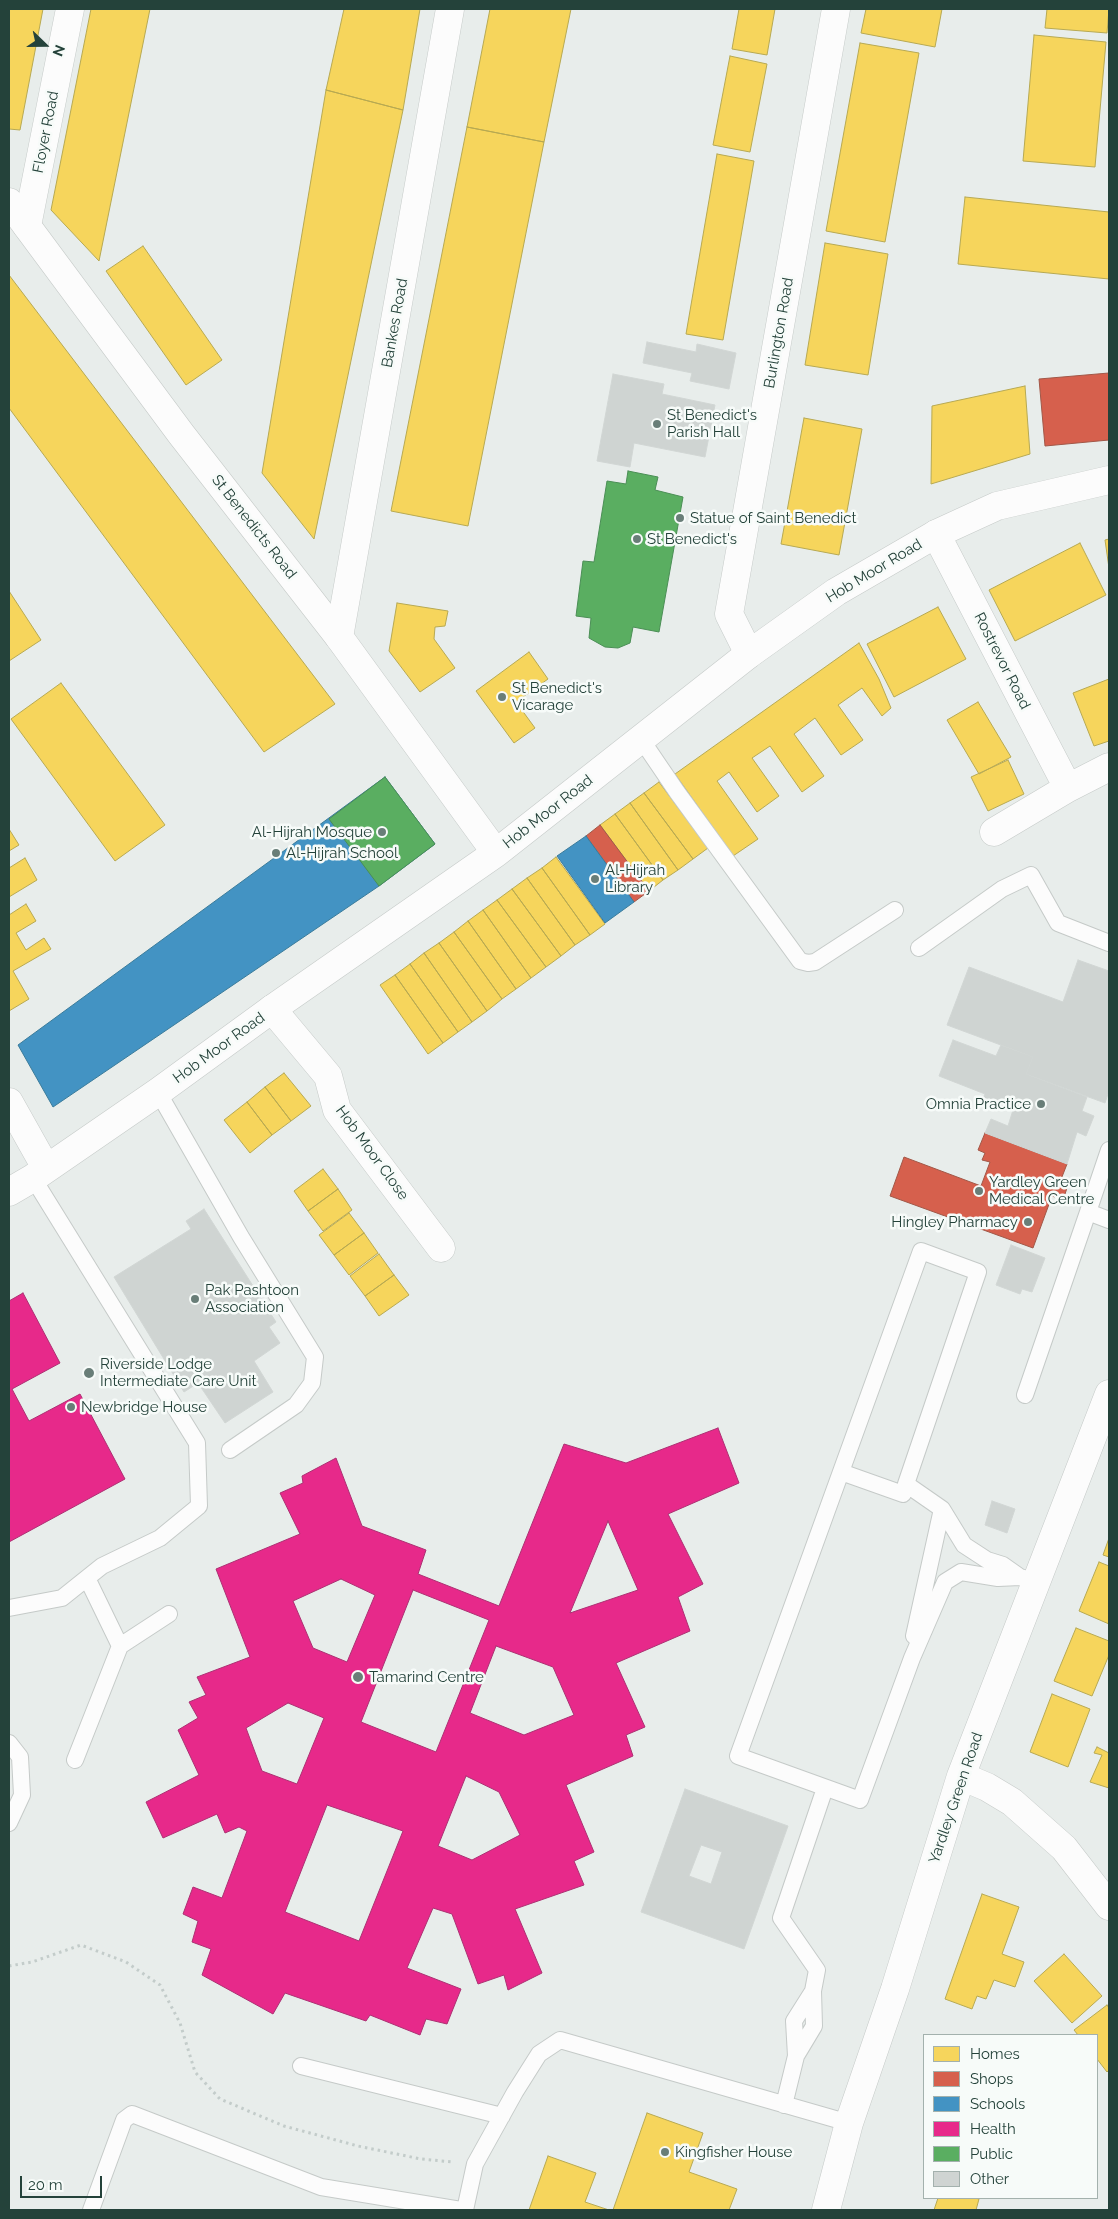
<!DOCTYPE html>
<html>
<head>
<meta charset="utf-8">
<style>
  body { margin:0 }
  #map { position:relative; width:1118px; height:2219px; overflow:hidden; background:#e8edeb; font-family:Raleway,sans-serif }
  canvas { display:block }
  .frame { position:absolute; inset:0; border:10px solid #24423a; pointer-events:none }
  .legend { position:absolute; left:923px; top:2034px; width:175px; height:165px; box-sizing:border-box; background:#f7fbf9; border:1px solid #a3b1ad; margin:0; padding:6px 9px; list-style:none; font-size:15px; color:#24423a }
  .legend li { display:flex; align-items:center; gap:10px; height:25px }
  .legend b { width:25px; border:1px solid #a3b1ad }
  .north { position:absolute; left:20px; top:20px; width:50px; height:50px; -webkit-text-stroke:4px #f7fbf9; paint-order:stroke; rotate:112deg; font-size:14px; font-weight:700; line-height:20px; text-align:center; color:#24423a }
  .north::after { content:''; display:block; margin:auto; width:18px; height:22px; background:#24423a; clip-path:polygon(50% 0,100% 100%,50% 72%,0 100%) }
  .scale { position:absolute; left:20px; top:2176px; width:82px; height:22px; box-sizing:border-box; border:2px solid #24423a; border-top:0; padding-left:6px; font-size:15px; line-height:18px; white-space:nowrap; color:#24423a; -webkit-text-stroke:4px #f7fbf9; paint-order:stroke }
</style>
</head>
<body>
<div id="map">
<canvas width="1118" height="2219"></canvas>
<div class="frame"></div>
<ul class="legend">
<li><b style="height:14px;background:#f6d55c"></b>Homes</li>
<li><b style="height:14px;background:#d6604d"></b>Shops</li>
<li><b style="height:14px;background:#4393c3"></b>Schools</li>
<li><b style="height:14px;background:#e7298a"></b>Health</li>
<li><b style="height:14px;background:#5aae61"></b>Public</li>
<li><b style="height:14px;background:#cfd4d2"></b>Other</li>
</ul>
<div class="north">N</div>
<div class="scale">20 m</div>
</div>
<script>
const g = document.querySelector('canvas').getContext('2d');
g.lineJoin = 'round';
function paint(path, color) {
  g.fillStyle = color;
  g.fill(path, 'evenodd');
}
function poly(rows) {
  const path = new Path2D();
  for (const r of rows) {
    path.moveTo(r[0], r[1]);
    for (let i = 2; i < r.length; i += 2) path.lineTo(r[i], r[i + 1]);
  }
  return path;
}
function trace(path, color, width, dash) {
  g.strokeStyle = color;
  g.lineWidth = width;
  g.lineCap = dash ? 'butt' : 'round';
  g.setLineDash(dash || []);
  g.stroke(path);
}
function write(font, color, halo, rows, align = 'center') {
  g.font = font + ' Raleway,sans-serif';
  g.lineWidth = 5;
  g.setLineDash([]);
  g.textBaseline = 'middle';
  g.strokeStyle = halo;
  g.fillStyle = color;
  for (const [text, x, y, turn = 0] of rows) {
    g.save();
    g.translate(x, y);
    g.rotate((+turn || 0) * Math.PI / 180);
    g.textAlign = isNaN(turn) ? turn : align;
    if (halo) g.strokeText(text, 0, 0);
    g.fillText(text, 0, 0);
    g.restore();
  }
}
const homes = poly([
  [9,9,43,9,20,130,9,129,9,9],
  [91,9,150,9,99,261,51,210,91,9],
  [344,9,420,9,403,110,326,90,344,9],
  [490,9,571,9,544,142,467,127,490,9],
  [739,9,775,9,767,55,732,49,739,9],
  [866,9,942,9,935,47,861,33,866,9],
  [1047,9,1109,9,1107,33,1045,28,1047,9],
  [1034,35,1106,42,1095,167,1023,161,1034,35],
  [860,43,919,53,885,242,826,231,860,43],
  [730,56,767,64,750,152,713,145,730,56],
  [326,90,403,110,314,539,262,473,326,90],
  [467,127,544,142,468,526,391,511,467,127],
  [717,154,754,161,723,340,686,334,717,154],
  [965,197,1109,212,1109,279,958,264,965,197],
  [825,243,888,254,868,375,805,365,825,243],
  [143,246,222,360,186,385,106,271,143,246],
  [9,275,335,704,264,752,9,408,9,275],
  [1025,386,1030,454,931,484,932,406,1025,386],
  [804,418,862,429,839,555,781,544,804,418],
  [1109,539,1109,568,1105,540,1109,539],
  [1080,543,1106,595,1015,641,989,590,1080,543],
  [9,591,41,640,9,661,9,591],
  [397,603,448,611,445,626,435,627,434,639,455,668,420,692,389,651,397,603],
  [938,607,966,659,894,697,867,644,938,607],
  [859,643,879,679,891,708,882,716,862,688,838,705,863,740,841,755,815,718,794,734,824,776,802,792,770,746,752,758,779,796,757,812,729,772,717,781,758,839,733,856,675,774,859,643],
  [529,652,548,679,516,702,535,728,514,743,476,691,529,652],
  [1109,679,1109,741,1094,746,1073,693,1109,679],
  [61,683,165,825,115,861,11,719,61,683],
  [978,702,1011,757,979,774,947,720,978,702],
  [1008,760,1024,794,988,811,971,777,1008,760],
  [659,782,708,848,693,859,644,793,659,782],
  [644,793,693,859,678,870,630,803,644,793],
  [630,803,678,870,663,880,615,814,630,803],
  [615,814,663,880,649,891,600,825,615,814],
  [9,829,19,845,9,851,9,829],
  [556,857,605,924,590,935,542,868,556,857],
  [25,858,37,880,9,897,9,868,25,858],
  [542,868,590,935,575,945,527,878,542,868],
  [527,878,575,945,561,956,512,889,527,878],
  [512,889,561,956,546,967,497,900,512,889],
  [497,900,546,967,531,978,483,910,497,900],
  [26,904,36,921,16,933,26,950,44,938,51,949,13,971,29,999,9,1011,9,915,26,904],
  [483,910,531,978,516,989,468,921,483,910],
  [468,921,516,989,502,999,454,932,468,921],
  [454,932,502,999,487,1011,439,943,454,932],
  [439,943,487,1011,472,1022,424,953,439,943],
  [424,953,472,1022,458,1032,410,964,424,953],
  [410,964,458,1032,443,1043,395,975,410,964],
  [395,975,443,1043,428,1054,380,985,395,975],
  [284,1073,311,1106,291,1121,265,1087,284,1073],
  [265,1087,291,1121,272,1135,247,1102,265,1087],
  [247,1102,272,1135,250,1153,224,1120,247,1102],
  [323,1169,338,1189,308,1211,294,1191,323,1169],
  [338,1189,352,1210,323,1231,308,1211,338,1189],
  [349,1213,364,1233,334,1255,319,1235,349,1213],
  [364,1233,378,1253,349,1275,334,1255,364,1233],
  [379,1254,394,1275,365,1296,350,1276,379,1254],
  [394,1275,409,1295,379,1316,365,1296,394,1275],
  [1109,1538,1109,1557,1103,1555,1109,1538],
  [1099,1562,1109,1566,1109,1624,1079,1611,1099,1562],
  [1076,1628,1109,1641,1109,1655,1092,1696,1054,1681,1076,1628],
  [1052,1694,1090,1709,1068,1767,1030,1752,1052,1694],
  [1097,1747,1109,1753,1109,1788,1090,1782,1102,1755,1094,1753,1097,1747],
  [982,1894,1019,1907,1002,1954,1024,1962,1015,1987,994,1980,986,1999,977,1996,972,2009,945,1999,982,1894],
  [1064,1954,1102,1996,1072,2023,1034,1981,1064,1954],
  [1107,2005,1109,2008,1109,2070,1107,2072,1097,2059,1097,2035,1078,2035,1074,2030,1107,2005],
  [647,2113,703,2133,689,2172,737,2189,729,2210,613,2210,647,2113],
  [548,2156,596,2173,585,2202,609,2210,529,2210,548,2156],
  [938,2198,975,2198,979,2199,976,2210,934,2210,938,2198]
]);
paint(homes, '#f6d55c');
trace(homes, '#b7a952', 1);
const shops = poly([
  [1109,373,1109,440,1045,446,1039,379,1109,373],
  [600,825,649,891,634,902,586,836,600,825],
  [985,1133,1067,1164,1060,1182,1068,1185,1063,1200,1052,1196,1033,1248,890,1196,904,1157,981,1186,990,1162,982,1160,985,1153,978,1150,985,1133]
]);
paint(shops, '#d6604d');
trace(shops, '#a15747', 1);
const schools = poly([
  [385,777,435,844,379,886,53,1107,18,1045,385,777],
  [586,836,634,902,605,923,557,856,586,836]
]);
paint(schools, '#4393c3');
trace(schools, '#3a7b9a', 1);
const health = poly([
  [23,1293,60,1363,12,1389,29,1421,80,1394,125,1479,9,1542,9,1301,23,1293],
  [718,1428,739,1483,668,1514,703,1584,678,1597,690,1631,616,1663,645,1727,626,1735,633,1756,566,1785,594,1852,574,1861,584,1885,515,1909,542,1973,508,1990,504,1975,478,1984,452,1914,433,1908,407,1968,461,1989,447,2024,426,2019,420,2035,370,2015,366,2021,285,1993,273,2014,202,1975,211,1949,192,1942,198,1921,183,1914,193,1887,222,1898,247,1831,239,1827,225,1833,217,1814,163,1838,146,1802,199,1775,178,1730,198,1718,189,1702,206,1695,197,1677,250,1657,216,1569,300,1534,280,1493,303,1483,302,1476,336,1458,362,1526,426,1550,418,1574,499,1606,564,1444,626,1463,718,1428],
  [608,1521,638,1590,570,1613,608,1521],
  [341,1579,375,1595,347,1662,313,1648,293,1601,341,1579],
  [413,1590,489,1620,436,1752,361,1722,413,1590],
  [496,1646,553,1667,574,1715,524,1735,470,1713,496,1646],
  [288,1703,324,1718,297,1784,262,1771,246,1728,288,1703],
  [466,1776,499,1792,520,1835,472,1860,438,1846,466,1776],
  [327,1805,403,1831,359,1941,285,1912,327,1805]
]);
paint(health, '#e7298a');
trace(health, '#ac3072', 1);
const public = poly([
  [628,471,658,477,655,490,683,497,659,632,633,627,630,643,618,648,605,647,589,638,591,618,576,616,583,561,594,562,607,481,626,484,628,471],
  [385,777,435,844,379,886,329,819,385,777]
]);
paint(public, '#5aae61');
trace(public, '#4a8e55', 1);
const building = poly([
  [647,342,696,352,697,344,736,353,729,389,690,381,692,373,643,363,647,342],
  [613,374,664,384,662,394,715,405,705,457,634,443,630,467,597,461,613,374],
  [1078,960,1109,971,1109,1091,1105,1103,1026,1074,1033,1057,947,1025,969,967,1063,1002,1078,960],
  [953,1040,996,1056,1001,1045,1033,1057,1026,1074,1087,1097,1082,1111,1094,1116,1086,1136,1077,1132,1067,1164,985,1133,991,1119,1008,1126,1013,1110,983,1099,985,1094,939,1076,953,1040],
  [204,1209,276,1322,269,1327,280,1343,254,1361,273,1392,225,1423,198,1383,184,1392,114,1277,191,1229,186,1221,204,1209],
  [1011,1245,1045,1258,1032,1292,1022,1289,1020,1294,996,1285,1011,1245],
  [992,1501,1015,1509,1007,1533,985,1525,992,1501],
  [685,1789,788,1826,744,1949,641,1912,685,1789],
  [701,1845,722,1852,711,1884,689,1876,701,1845]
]);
paint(building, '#cfd4d2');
trace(building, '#d1d6d4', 1);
const service = poly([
  [641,739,677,792,800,961,808,963,815,962,895,910],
  [919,948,1002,889,1031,875,1058,923,1109,943],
  [158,1092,241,1237,315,1357,312,1383,296,1405,230,1450],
  [1088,1212,1109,1150],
  [1025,1395,1088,1212,1109,1220],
  [841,1472,903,1494],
  [1020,1577,998,1578,961,1572,945,1582,912,1658,860,1800,738,1756,921,1251,978,1272,906,1484,942,1509,964,1545,987,1560,1003,1565,1020,1577,1036,1582],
  [9,1608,62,1598,102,1566,160,1538,199,1506,197,1443,33,1178],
  [914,1636,942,1509],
  [120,1646,169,1614],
  [9,1743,20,1757,22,1795,9,1823],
  [75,1760,120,1646,87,1578],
  [796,2056,814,2026,813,1991,817,1970,781,1918,825,1788],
  [301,2066,502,2116],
  [784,2105,796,2056,794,2021,813,1991],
  [91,2210,124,2120,132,2114,321,2187,461,2210],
  [465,2210,475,2164,515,2092,539,2054,560,2040,849,2123]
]);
const minor = poly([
  [27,226,70,9],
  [936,534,1068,788],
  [339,637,450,9],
  [749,654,729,614,836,9],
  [994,832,1068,788,1109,767],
  [272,1009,328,1076,337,1110,441,1248],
  [9,1102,46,1168]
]);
const tertiary = poly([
  [9,202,181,434,339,637,496,853],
  [9,1192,33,1178,158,1092,272,1009,496,853,749,654,836,592,936,534,997,506,1109,480],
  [961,1776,987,1787,1012,1802,1064,1848,1109,1906],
  [826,2210,849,2123,895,1989,961,1776,1109,1394]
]);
trace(service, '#c5cac8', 18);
trace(minor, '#c5cac8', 29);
trace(tertiary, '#c5cac8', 29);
trace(poly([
  [9,1966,32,1962,81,1945,126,1962,160,1985,180,2023,195,2072,220,2099,284,2126,358,2146,421,2159,453,2162]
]), '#c3ccca', 3, [2.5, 4]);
trace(service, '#fcfcfc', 16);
trace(minor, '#fcfcfc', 28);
trace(tertiary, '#fcfcfc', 28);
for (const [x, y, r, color] of [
  [657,424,5,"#697e78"],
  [680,518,5,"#697e78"],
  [637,539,5,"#697e78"],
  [502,697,5,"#697e78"],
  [382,832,5,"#697e78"],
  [276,853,5,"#697e78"],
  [595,879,5,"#697e78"],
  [1041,1104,5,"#697e78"],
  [979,1191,5,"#697e78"],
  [1028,1222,5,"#697e78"],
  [195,1299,5,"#697e78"],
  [89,1373,6,"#697e78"],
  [71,1407,5,"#697e78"],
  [358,1677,6,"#697e78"],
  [665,2152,5,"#697e78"]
]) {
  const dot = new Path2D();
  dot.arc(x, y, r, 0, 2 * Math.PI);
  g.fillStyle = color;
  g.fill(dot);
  trace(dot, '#f7fbf9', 2);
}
write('15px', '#24423a', '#f7fbf9', [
  ["Floyer Road",46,132,-79],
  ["Bankes Road",395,323,-80],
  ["Burlington Road",779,333,-80],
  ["St Benedicts Road",254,527,52],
  ["Hob Moor Road",874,571,-31],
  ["Rostrevor Road",1002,661,63],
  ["Hob Moor Road",548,812,-38],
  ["Hob Moor Road",219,1048,-36],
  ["Hob Moor Close",372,1153,54],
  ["Yardley Green Road",956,1798,-71]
]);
write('15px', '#24423a', '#f7fbf9', [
  ["St Benedict's",667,415],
  ["Parish Hall",667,432],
  ["Statue of Saint Benedict",690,518],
  ["St Benedict's",647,539],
  ["St Benedict's",512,688],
  ["Vicarage",512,705],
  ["Al-Hijrah Mosque",372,832,"right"],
  ["Al-Hijrah School",286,853],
  ["Al-Hijrah",605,870],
  ["Library",605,887],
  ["Omnia Practice",1031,1104,"right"],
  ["Yardley Green",989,1182],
  ["Medical Centre",989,1199],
  ["Hingley Pharmacy",1018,1222,"right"],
  ["Pak Pashtoon",205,1290],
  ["Association",205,1307],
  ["Riverside Lodge",100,1364],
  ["Intermediate Care Unit",100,1381],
  ["Newbridge House",81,1407],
  ["Tamarind Centre",369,1677],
  ["Kingfisher House",675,2152]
], 'left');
</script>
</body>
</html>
